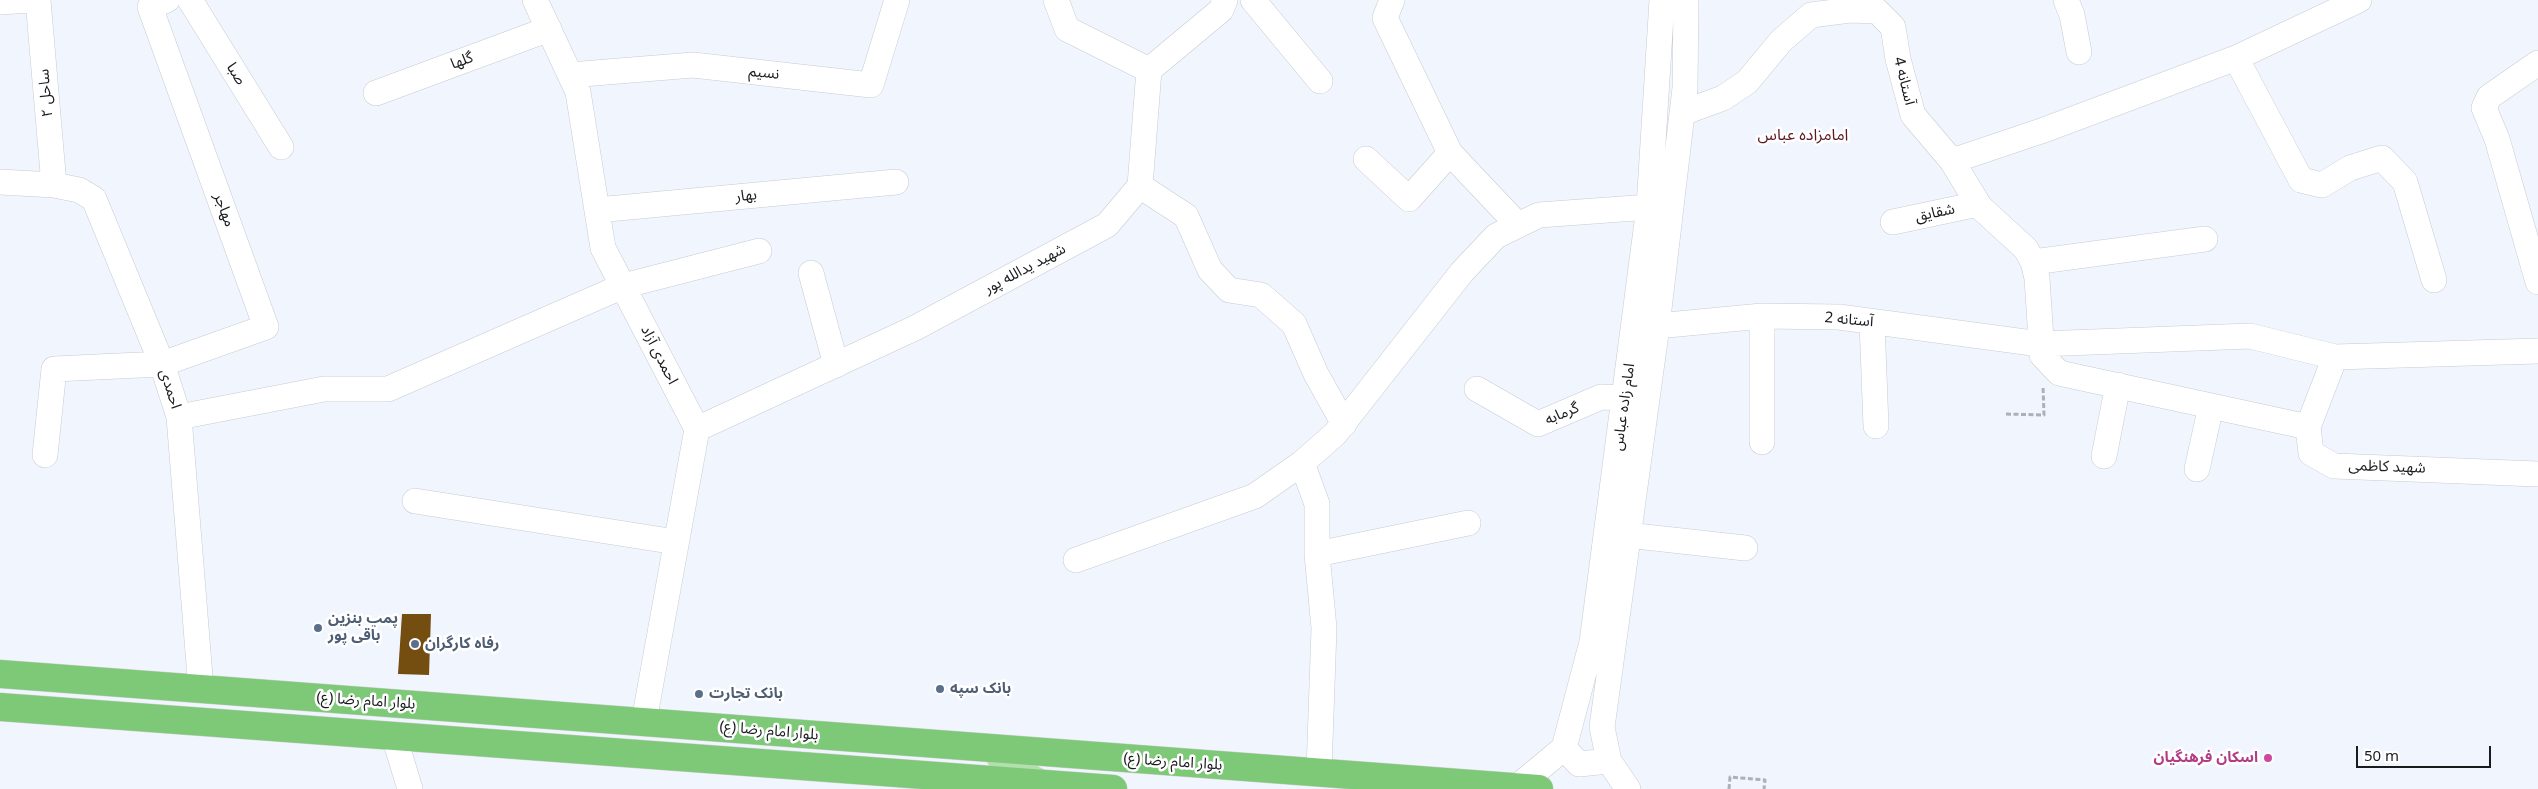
<!DOCTYPE html>
<html>
<head>
<meta charset="utf-8">
<style>
  body { margin:0 }
  #map { position:relative; width:2538px; height:789px; overflow:hidden; background:#f1f6fe; font-family:"Noto Sans",sans-serif }
  canvas { display:block }
  .scale { position:absolute; left:2356px; top:746px; width:135px; height:22px; box-sizing:border-box; border:2px solid #191b1d; border-top:0; padding-left:6px; font-size:15px; line-height:18px; white-space:nowrap; color:#191b1d; -webkit-text-stroke:4px #fff; paint-order:stroke }
</style>
</head>
<body>
<div id="map">
<canvas width="2538" height="789"></canvas>
<div class="scale">50 m</div>
</div>
<script>
const g = document.querySelector('canvas').getContext('2d');
g.lineJoin = 'round';
function paint(path, color) {
  g.fillStyle = color;
  g.fill(path, 'evenodd');
}
function poly(rows) {
  const path = new Path2D();
  for (const r of rows) {
    path.moveTo(r[0], r[1]);
    for (let i = 2; i < r.length; i += 2) path.lineTo(r[i], r[i + 1]);
  }
  return path;
}
function trace(path, color, width, dash) {
  g.strokeStyle = color;
  g.lineWidth = width;
  g.lineCap = dash ? 'butt' : 'round';
  g.setLineDash(dash || []);
  g.stroke(path);
}
function write(font, color, halo, rows, align = 'center') {
  g.font = font + ' "Noto Sans","Noto Sans Arabic",sans-serif';
  g.lineWidth = 5;
  g.setLineDash([]);
  g.textBaseline = 'middle';
  g.strokeStyle = halo;
  g.fillStyle = color;
  for (const [text, x, y, turn = 0] of rows) {
    g.save();
    g.translate(x, y);
    g.rotate((+turn || 0) * Math.PI / 180);
    g.textAlign = isNaN(turn) ? turn : align;
    if (halo) g.strokeText(text, 0, 0);
    g.fillText(text, 0, 0);
    g.restore();
  }
}
paint(poly([
  [402,614,431,614,429,675,398,674]
]), '#744d10');
const minor = poly([
  [38,0,54,185],
  [190,0,281,147],
  [535,0,578,92,603,248,697,429,644,721],
  [1056,0,1067,29,1149,70],
  [1253,0,1320,81],
  [1392,0,1385,18,1450,153,1518,225],
  [2066,0,2072,15,2079,52],
  [2359,0,2236,58,2301,180,2322,185,2350,168,2382,158,2405,182,2434,280],
  [0,2,31,0],
  [2538,63,2489,97,2484,108,2497,139,2538,282],
  [570,75,693,65,871,85,897,0],
  [376,93,549,29],
  [1682,113,1723,98,1747,82,1781,41,1811,15,1850,10,1877,11,1893,27,1898,59,1913,115,1952,161,1980,207,2026,249,2033,262,2037,278,2042,355,2059,373,2308,427],
  [1366,159,1409,199,1450,153],
  [1952,161,2044,130,2236,58],
  [0,182,54,185,79,190,94,199,162,364,179,417,201,689],
  [1140,186,1186,216,1210,270,1229,290,1261,295,1294,324,1316,374,1344,424],
  [597,210,896,182],
  [1893,222,1978,204],
  [2033,262,2205,239],
  [811,273,836,365],
  [1762,316,1762,442],
  [1872,322,1876,426],
  [1657,326,1762,316,1839,317,2040,344,2250,336,2335,357,2538,351],
  [2335,357,2308,427,2311,453,2334,466,2538,474],
  [1477,389,1538,424,1601,397,1625,398],
  [179,417,324,389,388,389,623,286,759,251],
  [697,429,915,328,1107,225,1140,186,1149,70,1221,10,1225,0],
  [45,455,54,369,162,364,266,327,150,7,167,0],
  [2104,456,2118,385],
  [2197,469,2211,406],
  [415,501,676,542],
  [1627,535,1745,548],
  [1317,554,1468,523],
  [1076,560,1255,496,1302,463],
  [394,736,410,789],
  [1564,748,1579,764,1609,761],
  [1319,772,1324,628,1317,554,1317,504,1302,463,1335,434,1462,272,1496,236,1539,215,1649,207],
  [1517,787,1564,748,1592,642,1649,207,1662,0],
  [1628,789,1609,761,1602,727,1657,326,1685,88,1686,0]
]);
const major = poly([
  [995,749,1009,768,1039,783]
]);
const highway = poly([
  [0,674,1539,789],
  [0,707,1113,789]
]);
trace(minor, '#c6cbd3', 26);
trace(major, '#d1d1d2', 29);
trace(highway, '#d1d1d2', 29);
trace(poly([
  [2006,414,2044,415,2043,386],
  [1729,789,1730,777,1765,780,1764,789]
]), '#acb0b7', 3, [5, 2.5]);
trace(minor, '#fff', 25);
trace(major, '#b2dfad', 28);
trace(highway, '#7ec977', 28);
for (const [x, y, r, color] of [
  [318,628,5,"#5c6f8a"],
  [415,644,5,"#5c6f8a"],
  [940,689,5,"#5c6f8a"],
  [699,694,5,"#5c6f8a"],
  [2268,758,5,"#d1479c"]
]) {
  const dot = new Path2D();
  dot.arc(x, y, r, 0, 2 * Math.PI);
  g.fillStyle = color;
  g.fill(dot);
  trace(dot, '#fff', 2);
}
write('15px', '#191b1d', '#fff', [
  ["گلها",462,61,-20],
  ["نسیم",764,73,6],
  ["صبا",236,74,58],
  ["آستانه 4",1904,81,76],
  ["ساحل ۲",46,93,-95],
  ["بهار",746,196,-6],
  ["مهاجر",224,210,70],
  ["شقایق",1935,213,-12],
  ["شهید یدالله پور",1025,269,-28],
  ["آستانه 2",1849,320,5],
  ["احمدی آزاد",659,355,63],
  ["احمدی",170,389,72],
  ["امام زاده عباس",1624,407,-82],
  ["گرمابه",1562,414,-23],
  ["شهید کاظمی",2387,467,2],
  ["بلوار امام رضا (ع)",366,701,4],
  ["بلوار امام رضا (ع)",769,731,5],
  ["بلوار امام رضا (ع)",1173,762,4]
]);
write('bold 15px', '#4e5e75', '#fff', [
  ["پمپ بنزین",328,619],
  ["باقی پور",328,636],
  ["رفاه کارگران",425,644],
  ["بانک سپه",950,689],
  ["بانک تجارت",709,694]
], 'left');
write('bold 15px', '#b23c85', '#fff', [
  ["اسکان فرهنگیان",2258,758]
], 'right');
write('16px', '#5d1821', '#fff', [
  ["امامزاده عباس",1803,135]
]);
</script>
</body>
</html>
